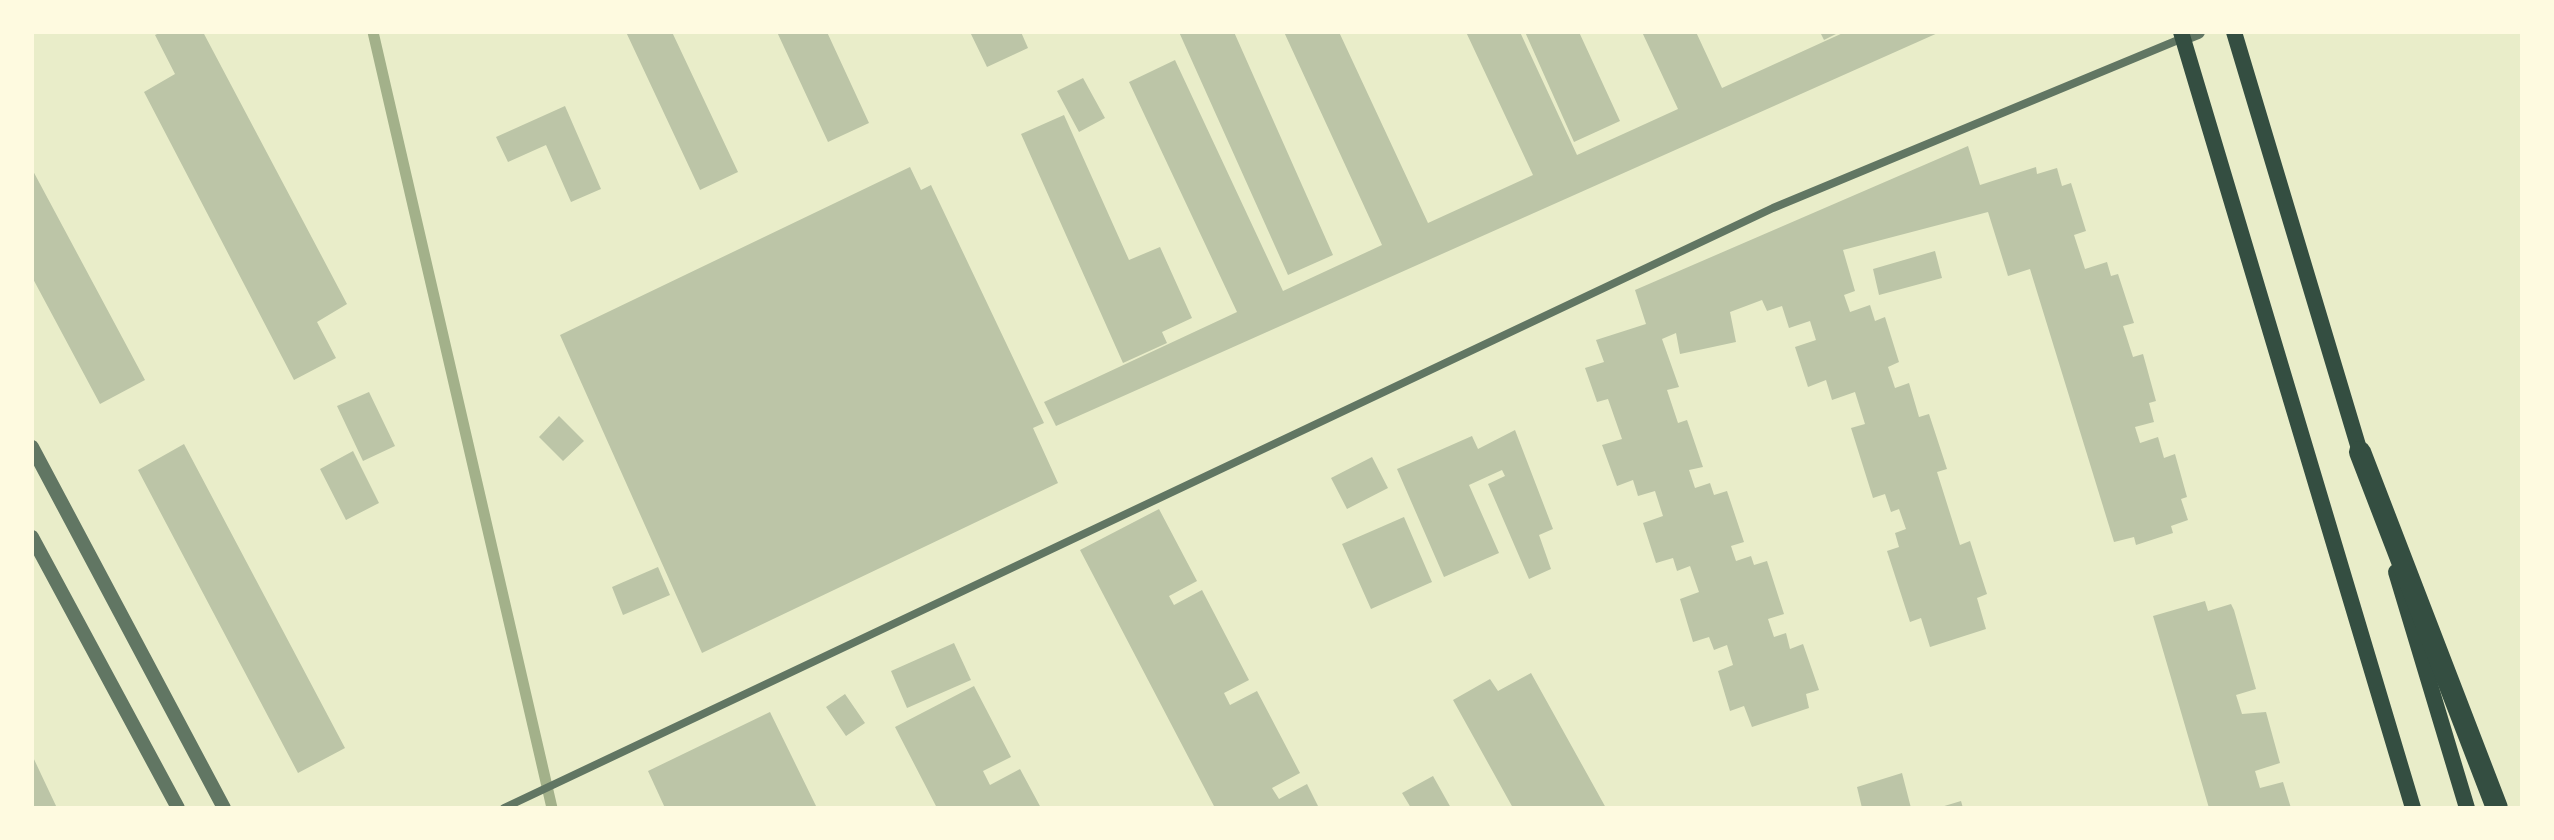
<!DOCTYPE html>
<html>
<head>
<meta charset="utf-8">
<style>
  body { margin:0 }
  #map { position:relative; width:2554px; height:840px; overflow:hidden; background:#e9edc9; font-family:"Fira Sans",sans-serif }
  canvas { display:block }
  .frame { position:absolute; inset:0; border:34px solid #fefae0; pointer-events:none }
</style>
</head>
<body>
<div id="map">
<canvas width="2554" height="840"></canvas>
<div class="frame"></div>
</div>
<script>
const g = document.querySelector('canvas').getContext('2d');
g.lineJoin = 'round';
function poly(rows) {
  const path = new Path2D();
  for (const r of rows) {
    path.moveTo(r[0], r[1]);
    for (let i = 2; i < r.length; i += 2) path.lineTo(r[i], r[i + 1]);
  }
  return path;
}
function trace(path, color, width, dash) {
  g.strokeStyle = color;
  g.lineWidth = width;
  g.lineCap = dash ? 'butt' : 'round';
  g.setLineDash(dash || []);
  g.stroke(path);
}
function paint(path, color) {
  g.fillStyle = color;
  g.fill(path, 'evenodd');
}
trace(poly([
  [373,32,552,808]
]), '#a3b18a', 11);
paint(poly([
  [161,32,203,32,347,304,317,322,336,358,294,380,144,92,175,74,155,35],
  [626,32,672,32,738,172,700,190],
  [777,32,827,32,869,123,828,142],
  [970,32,1021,32,1028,48,987,67],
  [1179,32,1234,32,1333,255,1288,275],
  [1284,32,1339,32,1428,223,1533,175,1466,32,1520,32,1577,155,1678,109,1642,32,1696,32,1722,88,1845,32,1940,32,1056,426,1044,402,1237,312,1129,82,1175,60,1283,291,1382,245],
  [1525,32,1579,32,1620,121,1574,142],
  [1820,32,1840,32,1824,40],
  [1083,78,1105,118,1079,132,1057,91],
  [565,106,601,189,571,202,546,145,508,162,496,137],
  [1064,115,1129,260,1160,247,1192,318,1162,332,1167,343,1123,363,1021,134],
  [1968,146,1980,185,2036,167,2037,174,2057,168,2062,186,2071,183,2086,231,2074,235,2085,269,2107,262,2111,276,2118,274,2134,323,2123,326,2133,357,2143,354,2156,401,2149,403,2154,422,2135,427,2140,443,2158,437,2164,458,2175,454,2187,497,2181,499,2188,520,2171,526,2173,533,2136,545,2134,537,2114,542,2030,269,2008,276,1988,212,1843,250,1855,291,1844,295,1850,312,1870,305,1875,321,1885,317,1899,362,1888,367,1895,388,1909,383,1919,417,1929,414,1947,469,1937,472,1960,545,1970,541,1987,594,1977,598,1986,629,1930,647,1921,618,1910,622,1887,551,1899,547,1895,533,1906,529,1899,509,1891,512,1885,494,1873,498,1851,428,1865,424,1855,392,1832,400,1826,380,1808,387,1795,347,1816,340,1810,321,1789,328,1782,306,1767,311,1762,300,1730,312,1736,342,1680,354,1676,333,1662,339,1679,387,1667,390,1678,423,1687,420,1703,467,1689,470,1695,488,1710,483,1714,495,1727,491,1744,542,1731,546,1736,561,1751,556,1754,565,1767,561,1784,614,1768,619,1774,637,1786,633,1790,649,1803,644,1819,690,1806,694,1809,708,1752,727,1744,706,1730,711,1718,671,1733,665,1727,645,1714,650,1709,637,1693,642,1680,599,1699,592,1690,566,1677,571,1673,558,1656,563,1643,523,1663,516,1655,491,1638,496,1633,480,1617,486,1602,445,1622,439,1608,399,1597,402,1585,368,1604,362,1596,340,1646,324,1635,290],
  [910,167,921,190,931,185,1044,423,1033,428,1058,483,702,653,560,335],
  [32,169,145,380,100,404,32,277],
  [1935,251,1942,278,1879,295,1873,269],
  [369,392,395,446,363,461,337,406],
  [559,416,584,441,563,461,539,437],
  [1515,430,1553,529,1539,535,1551,569,1529,579,1488,484,1505,476,1502,470,1469,485,1499,553,1444,577,1397,469,1472,436,1478,449],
  [184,444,345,748,298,773,138,470],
  [353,451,379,503,346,520,320,469],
  [1372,457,1388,488,1347,509,1331,478],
  [1159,509,1197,581,1169,596,1174,605,1202,590,1249,680,1224,693,1230,705,1257,691,1300,773,1272,788,1279,799,1307,784,1319,808,1215,808,1080,550],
  [1404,517,1432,582,1371,609,1342,544],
  [658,567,670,595,623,615,612,587],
  [2205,601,2208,611,2231,604,2234,610,2256,689,2236,695,2242,714,2266,712,2280,763,2255,771,2260,788,2283,782,2291,808,2209,808,2153,616],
  [954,643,971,680,907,708,891,671],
  [1531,673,1606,808,1513,808,1453,700,1490,679,1498,691],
  [974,686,1011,757,983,771,990,785,1020,769,1041,808,937,808,895,727],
  [845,694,865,723,846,736,826,707],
  [770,712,817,808,665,808,648,771],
  [32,755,57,808,32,808],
  [1902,773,1911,808,1862,808,1857,787],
  [1433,776,1451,808,1411,808,1402,793],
  [1961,801,1963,808,1941,808,1941,807]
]), '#bcc5a7');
trace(poly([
  [504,808,1773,208,2183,38]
]), '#617663', 8);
trace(poly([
  [2183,38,2198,32],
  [32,447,224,808],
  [32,537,178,808]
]), '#617663', 14);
trace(poly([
  [2181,32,2413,808],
  [2234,32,2363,462],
  [2396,572,2467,808]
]), '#344e41', 16);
trace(poly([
  [2360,452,2497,808]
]), '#344e41', 22);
</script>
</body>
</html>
